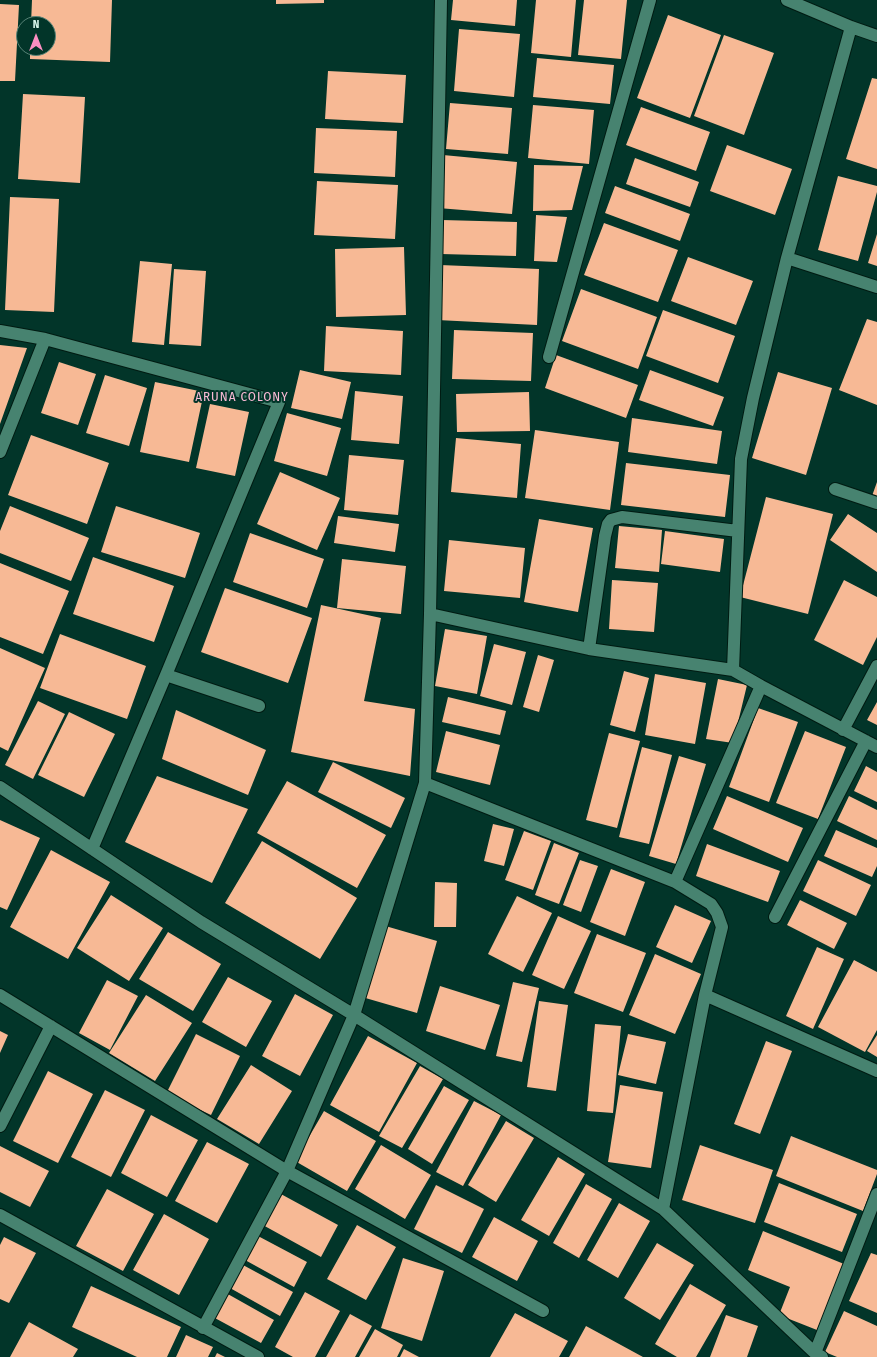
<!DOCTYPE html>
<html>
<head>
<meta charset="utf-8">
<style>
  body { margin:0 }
  #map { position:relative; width:877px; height:1357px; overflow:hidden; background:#023529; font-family:"Fira Sans Condensed",sans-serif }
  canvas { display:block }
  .north { position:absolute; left:16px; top:16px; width:40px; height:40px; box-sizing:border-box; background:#023529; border:1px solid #588377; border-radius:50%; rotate:0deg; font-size:11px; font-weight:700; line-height:16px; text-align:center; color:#d8f7ec }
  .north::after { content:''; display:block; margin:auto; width:14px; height:18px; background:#fc8fc2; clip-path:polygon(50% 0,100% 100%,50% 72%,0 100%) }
</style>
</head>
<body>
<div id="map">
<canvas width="877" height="1357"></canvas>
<div class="north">N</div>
</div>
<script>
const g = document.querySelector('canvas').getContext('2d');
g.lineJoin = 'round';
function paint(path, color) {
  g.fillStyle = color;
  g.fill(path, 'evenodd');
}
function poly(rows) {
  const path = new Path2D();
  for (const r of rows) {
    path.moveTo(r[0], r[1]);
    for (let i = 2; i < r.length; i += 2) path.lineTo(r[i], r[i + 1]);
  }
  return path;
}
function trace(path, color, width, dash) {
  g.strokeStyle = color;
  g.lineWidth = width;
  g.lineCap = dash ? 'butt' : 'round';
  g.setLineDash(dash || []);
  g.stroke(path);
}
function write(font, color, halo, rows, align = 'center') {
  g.font = font + ' "Fira Sans Condensed",sans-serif';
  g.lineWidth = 4;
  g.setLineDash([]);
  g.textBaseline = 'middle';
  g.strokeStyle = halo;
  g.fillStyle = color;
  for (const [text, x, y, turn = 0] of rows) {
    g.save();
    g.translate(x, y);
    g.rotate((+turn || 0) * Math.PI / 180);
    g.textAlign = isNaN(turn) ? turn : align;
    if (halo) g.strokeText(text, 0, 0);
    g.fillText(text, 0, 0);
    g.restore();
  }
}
paint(poly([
  [32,0,112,0,110,62,30,59,30,48,48,48,48,24,31,24],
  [276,0,324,0,324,3,276,4],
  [453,0,517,0,515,26,451,20],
  [536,0,576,0,571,57,531,53],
  [584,0,627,0,621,59,578,55],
  [0,4,19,5,15,81,0,81],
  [668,15,721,35,690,118,637,98],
  [459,29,520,34,514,97,454,91],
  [724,35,774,53,744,135,694,116],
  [537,58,614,65,610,104,533,97],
  [328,71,406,75,403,123,325,119],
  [872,78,877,79,877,169,846,159],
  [23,94,85,97,80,183,18,179],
  [450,103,512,108,508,154,446,149],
  [533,105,594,110,589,164,528,158],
  [641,107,710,132,696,171,626,145],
  [316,128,397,131,395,177,314,173],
  [727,145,792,169,775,215,710,191],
  [443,155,517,162,512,214,438,208],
  [635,158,699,182,690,207,626,184],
  [534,165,583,166,572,210,533,211],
  [838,176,877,186,877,192,858,261,818,250],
  [317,181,398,185,395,239,314,235],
  [615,186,690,214,680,241,605,213],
  [10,197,59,199,54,312,5,310],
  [536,215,567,217,557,262,534,261],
  [442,220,517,222,516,256,441,254],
  [604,223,678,250,658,302,584,275],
  [877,234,877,266,868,263],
  [404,247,406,315,336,317,335,249],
  [688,257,753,281,736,325,671,301],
  [140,261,172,264,164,345,132,342],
  [440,265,539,269,537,325,437,320],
  [174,269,206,271,201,346,169,344],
  [581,289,657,317,638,369,562,341],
  [663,310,735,336,718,383,646,356],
  [867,319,877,322,877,405,839,390],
  [326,326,403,331,401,375,324,371],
  [454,330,533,333,531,381,452,379],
  [0,345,27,348,0,424],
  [556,355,638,385,626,418,545,388],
  [59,362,96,374,78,425,41,413],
  [300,370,351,382,342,419,291,408],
  [650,370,724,397,713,426,639,400],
  [778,372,832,388,806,475,752,458],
  [105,375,147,388,129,446,86,433],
  [155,382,204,392,189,462,140,452],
  [355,391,403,396,399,444,351,440],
  [529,392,530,431,457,432,456,394],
  [210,404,249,412,235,476,196,468],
  [287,413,341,428,327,476,274,461],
  [632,418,722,431,717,464,628,452],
  [535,430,619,442,610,510,525,498],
  [31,435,109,463,87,524,8,495],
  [456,438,521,444,517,498,451,492],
  [349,455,404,460,398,515,344,510],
  [626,463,730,475,725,517,621,505],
  [280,472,340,498,317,550,257,524],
  [877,482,877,498,872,496],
  [766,497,833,514,808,614,740,597],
  [10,506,89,538,71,581,0,553,0,531],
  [116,506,200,533,185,578,101,552],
  [848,514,877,533,877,572,830,540],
  [338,516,399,524,395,552,334,543],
  [539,519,593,528,578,612,524,602],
  [619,526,662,530,659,572,615,568],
  [665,531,724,539,720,572,661,564],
  [250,533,324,559,307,608,233,582],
  [449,540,525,548,520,598,444,591],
  [93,557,174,586,154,642,73,614],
  [342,559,406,566,401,614,337,608],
  [0,563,69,591,43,654,0,637],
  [612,580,658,583,654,632,609,629],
  [844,580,877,597,877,637,863,665,814,640],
  [225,588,312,618,288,683,201,652],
  [321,605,381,618,364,701,415,709,410,776,291,752],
  [445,629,487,636,477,694,435,686],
  [60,634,146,666,127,719,40,688],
  [494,644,526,652,512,705,480,696],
  [0,648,45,668,8,751,0,747],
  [538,655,554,660,539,712,523,707],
  [624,671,649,678,635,732,610,725],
  [655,674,706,683,695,744,645,735],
  [718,679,747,685,733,743,706,739],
  [448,697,506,711,500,735,442,722],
  [38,701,65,714,33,779,5,765],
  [877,702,877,725,867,720],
  [758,708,798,722,769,802,729,787],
  [176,710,266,750,248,795,162,759],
  [69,712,115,734,84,797,38,775],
  [446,731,500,745,490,785,436,772],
  [805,731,846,747,818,819,776,803],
  [609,733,640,741,617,828,586,820],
  [642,747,672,755,649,844,619,837],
  [679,756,706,764,676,864,649,856],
  [333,762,405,798,391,828,318,792],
  [866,766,877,772,877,802,854,791],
  [157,776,248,809,212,883,125,842],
  [287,781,386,835,357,888,257,833],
  [727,796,803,828,788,862,713,829],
  [849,796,877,810,877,840,837,821],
  [0,820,40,838,7,910,0,907],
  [493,824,514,829,504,866,484,861],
  [836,830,877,848,877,866,872,877,824,856],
  [524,831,551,841,533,890,505,880],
  [262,841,357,898,320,959,225,903],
  [554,843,579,853,559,904,535,895],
  [707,844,780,871,768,902,696,876],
  [51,850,110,882,68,959,10,927],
  [580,860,598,866,581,912,563,905],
  [818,860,871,885,856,916,803,891],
  [611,869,645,882,625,936,590,922],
  [435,882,457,883,456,927,434,927],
  [111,895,163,928,129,981,77,948],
  [517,896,552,913,523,972,488,954],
  [800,900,847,923,834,949,787,925],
  [675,905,711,921,692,963,656,947],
  [558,916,591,931,564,989,532,975],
  [382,925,437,941,417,1013,362,997],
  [168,932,221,964,193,1011,139,979],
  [597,934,646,953,623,1012,574,993],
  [817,947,844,959,813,1029,786,1016],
  [655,954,701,974,675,1034,629,1015],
  [854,960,877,972,877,1030,865,1052,818,1027],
  [228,977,272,1001,246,1047,202,1022],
  [107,980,138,996,110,1050,79,1033],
  [513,982,539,988,522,1062,496,1056],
  [440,986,500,1005,485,1050,426,1031],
  [295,994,333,1015,300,1076,262,1056],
  [146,995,192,1023,155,1081,109,1053],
  [539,1001,568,1005,556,1091,527,1087],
  [595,1024,621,1026,613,1113,587,1111],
  [0,1031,8,1035,0,1053],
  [196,1034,240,1056,211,1115,166,1094],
  [628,1034,666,1042,656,1084,618,1075],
  [877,1035,877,1057,867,1051],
  [368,1036,417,1063,379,1132,330,1105],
  [766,1041,792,1051,760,1134,734,1124],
  [251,1065,292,1091,259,1144,217,1119],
  [420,1066,443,1079,402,1148,379,1136],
  [48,1071,93,1094,58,1163,13,1141],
  [620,1085,663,1092,651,1168,608,1162],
  [444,1086,469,1100,432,1164,408,1149],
  [105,1090,145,1110,111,1177,71,1157],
  [474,1101,501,1115,463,1186,436,1172],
  [324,1111,376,1141,347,1191,295,1161],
  [151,1115,198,1140,167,1197,121,1173],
  [506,1121,534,1138,496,1202,468,1185],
  [791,1136,877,1170,877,1174,863,1211,776,1176],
  [207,1142,249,1164,217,1223,175,1201],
  [381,1145,431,1175,405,1219,355,1189],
  [700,1145,773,1170,755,1223,682,1200],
  [0,1146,49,1171,30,1207,0,1192],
  [558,1157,585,1174,549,1236,521,1220],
  [779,1183,857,1214,842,1252,764,1222],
  [586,1184,612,1199,579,1258,553,1243],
  [436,1185,484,1209,462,1253,414,1229],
  [107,1189,154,1214,123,1271,76,1246],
  [279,1193,338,1225,321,1257,261,1224],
  [619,1203,650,1221,618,1278,587,1260],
  [164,1214,209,1239,179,1295,133,1270],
  [494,1217,538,1241,517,1281,472,1257],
  [357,1225,396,1247,366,1300,327,1279],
  [763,1231,844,1264,817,1330,779,1315,790,1287,748,1270],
  [258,1236,307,1262,294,1287,245,1260],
  [4,1237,36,1253,9,1303,0,1299,0,1245],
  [657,1243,694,1265,660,1320,624,1298],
  [871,1253,877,1255,877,1313,849,1301],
  [403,1258,444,1271,422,1341,381,1328],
  [243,1265,293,1292,280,1316,230,1288],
  [690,1284,726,1305,696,1357,677,1357,655,1344],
  [91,1286,181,1327,167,1357,137,1357,72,1327],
  [305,1292,340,1311,315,1357,293,1357,275,1347],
  [226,1293,274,1320,261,1343,213,1317],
  [844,1311,877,1326,877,1357,837,1357,825,1352],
  [515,1313,568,1341,559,1357,490,1357],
  [350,1314,372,1326,355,1357,326,1357],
  [726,1315,758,1326,747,1357,710,1357],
  [29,1322,78,1349,73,1357,10,1357],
  [586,1326,643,1357,569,1357],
  [375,1329,403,1345,397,1357,359,1357],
  [186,1335,213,1347,208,1357,176,1357],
  [404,1349,419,1357,400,1357],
  [217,1353,225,1357,215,1357]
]), '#f7b995');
const minor = poly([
  [787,0,851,27,877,36],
  [787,258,877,287],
  [0,331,45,339,279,402,166,675,92,849],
  [549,357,650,0],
  [0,452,45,339],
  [835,489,877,503],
  [430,614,589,649,733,670,761,686,877,747],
  [589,649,605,536,608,524,611,520,622,517,738,531],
  [733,670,741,459,753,398,787,258,851,27],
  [166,675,259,706],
  [843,730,877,666],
  [425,783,675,882,711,904,717,913,722,927,705,995,663,1209],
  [0,787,201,922,354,1015,663,1209,815,1353,822,1357],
  [675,882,761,686],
  [775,917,866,741],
  [0,995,287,1171,543,1311],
  [705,995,877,1071],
  [0,1126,51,1026],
  [0,1215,258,1357],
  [203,1328,287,1171,354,1015,425,783,430,614,441,0],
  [815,1353,877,1194]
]);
trace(minor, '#001b12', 14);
trace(minor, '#478370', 12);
g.letterSpacing = '1px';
write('13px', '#f9bad5', '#023529', [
  ["ARUNA COLONY",242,397]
]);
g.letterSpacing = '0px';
</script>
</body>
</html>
